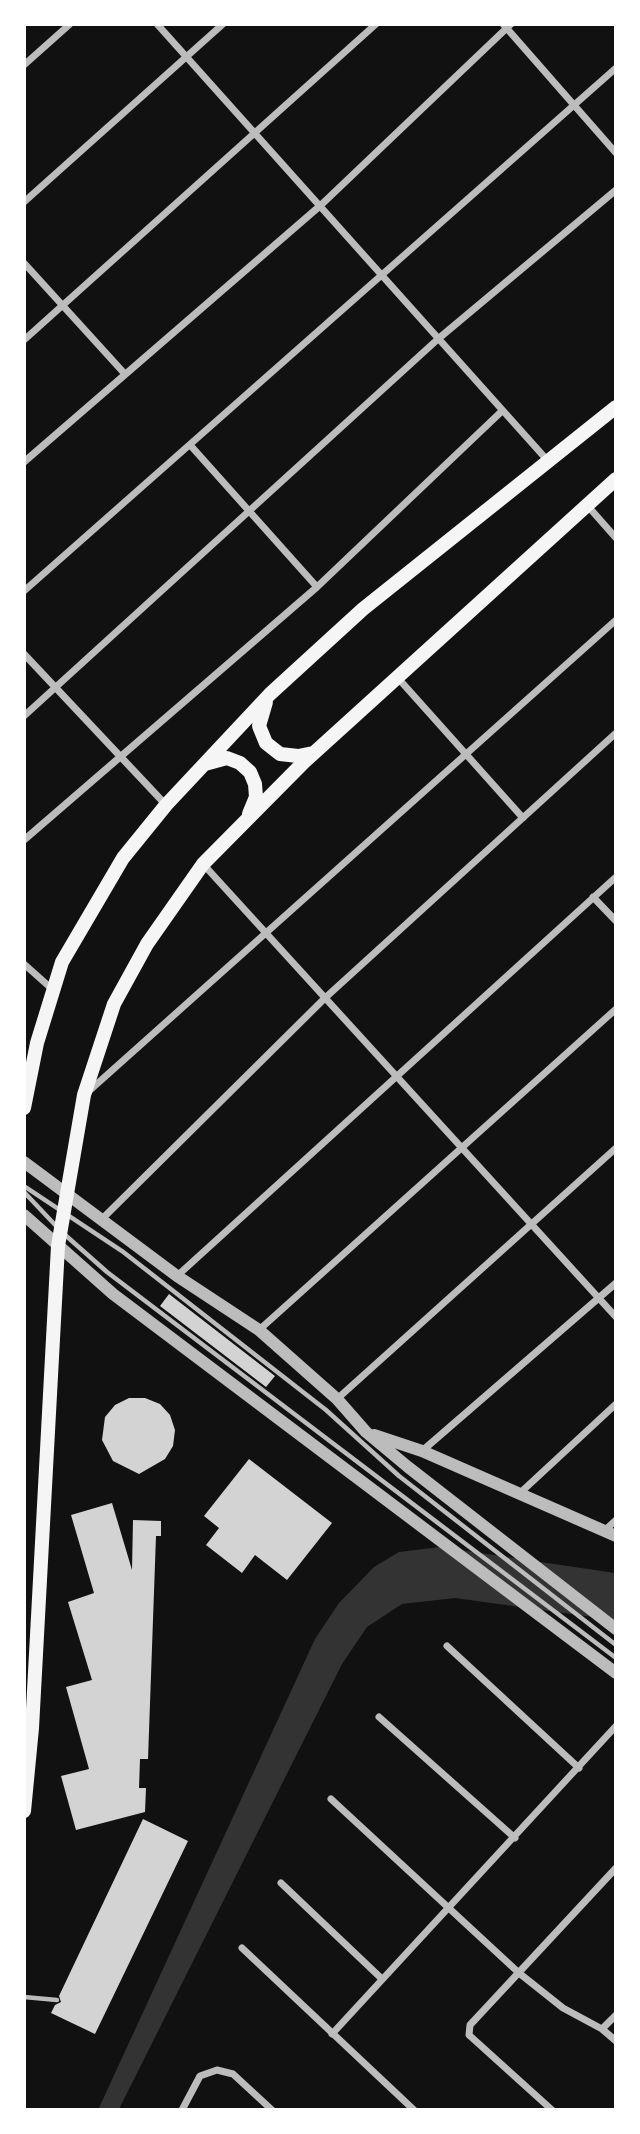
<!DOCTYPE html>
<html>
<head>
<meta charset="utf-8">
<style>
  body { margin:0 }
  #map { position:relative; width:640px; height:2134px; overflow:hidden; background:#111; font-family:"Archivo Narrow",sans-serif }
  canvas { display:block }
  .frame { position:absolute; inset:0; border:26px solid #fff; pointer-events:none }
</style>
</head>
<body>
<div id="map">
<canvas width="640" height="2134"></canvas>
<div class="frame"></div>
</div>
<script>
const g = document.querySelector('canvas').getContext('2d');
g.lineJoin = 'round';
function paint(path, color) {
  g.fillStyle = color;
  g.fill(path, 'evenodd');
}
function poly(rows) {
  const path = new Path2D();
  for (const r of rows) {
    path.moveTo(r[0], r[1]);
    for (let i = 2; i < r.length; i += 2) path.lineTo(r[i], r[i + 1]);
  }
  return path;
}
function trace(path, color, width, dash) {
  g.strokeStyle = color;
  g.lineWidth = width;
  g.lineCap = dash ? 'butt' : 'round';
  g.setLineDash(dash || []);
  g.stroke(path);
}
paint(poly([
  [440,1547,615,1573,615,1620,455,1598,402,1604,367,1627,342,1664,119,2109,98,2110,315,1639,339,1603,374,1567,399,1552]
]), '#333');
paint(poly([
  [169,1294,275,1376,266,1387,160,1306],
  [129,1398,145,1398,160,1404,170,1415,175,1430,173,1446,165,1459,139,1474,113,1461,102,1440,105,1417,115,1405],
  [249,1459,332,1523,287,1580,255,1555,242,1573,206,1545,219,1528,204,1516],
  [112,1503,132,1570,133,1520,161,1521,161,1536,156,1536,148,1759,140,1759,139,1788,146,1788,145,1812,76,1830,61,1776,89,1769,66,1687,92,1680,68,1602,94,1593,71,1515],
  [143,1819,188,1841,95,2034,51,2013,55,2005,61,2002,59,1996]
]), '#d3d3d3');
trace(poly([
  [24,1186,122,1251,326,1410,399,1476,616,1645],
  [24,1192,58,1228],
  [64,1234,107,1272,616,1658],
  [24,1997,57,2000]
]), '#bcbcbc', 4.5);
trace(poly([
  [157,24,548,461],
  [503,24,616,153],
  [24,65,70,24],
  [24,202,223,24],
  [24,263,124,373],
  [24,340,376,24],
  [191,446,317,587],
  [24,462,321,205,511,24],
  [586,504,616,538],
  [24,591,616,68],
  [24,654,166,805],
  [397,677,523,818],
  [24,716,438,339,616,190],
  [24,840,317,587,502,411],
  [203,864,616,1317],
  [593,897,616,921],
  [24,964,52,989],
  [89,1091,616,620],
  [101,1220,325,998,616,733],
  [177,1276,616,877],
  [259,1330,616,1009],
  [337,1399,616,1148],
  [422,1451,616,1283],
  [519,1494,616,1404],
  [603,1532,616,1520],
  [447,1646,579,1768],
  [379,1717,515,1838],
  [331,1799,519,1973,563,2008,602,2029,616,2041],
  [281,1883,382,1979],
  [242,1948,414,2110],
  [602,2029,616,2015],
  [332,2034,616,1726],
  [182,2110,200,2076,217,2070,233,2074,272,2110],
  [552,2110,469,2035,470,2025,616,1868]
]), '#bcbcbc', 7);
trace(poly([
  [24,1162,177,1276,259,1330,337,1399,366,1432,408,1467,616,1629],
  [24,1215,113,1294,616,1673],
  [374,1435,422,1451,616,1536]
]), '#bcbcbc', 12);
trace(poly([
  [266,702,259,726,266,743,280,754,298,756,313,753],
  [205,764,227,758,240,763,250,772,255,784,256,797,249,814],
  [24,1108,37,1043,62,962,123,858,166,805,270,694,363,609,616,407],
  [24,1811,32,1728,58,1246,84,1095,114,1004,147,944,203,864,304,762,616,479]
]), '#f5f5f5', 14);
</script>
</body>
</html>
